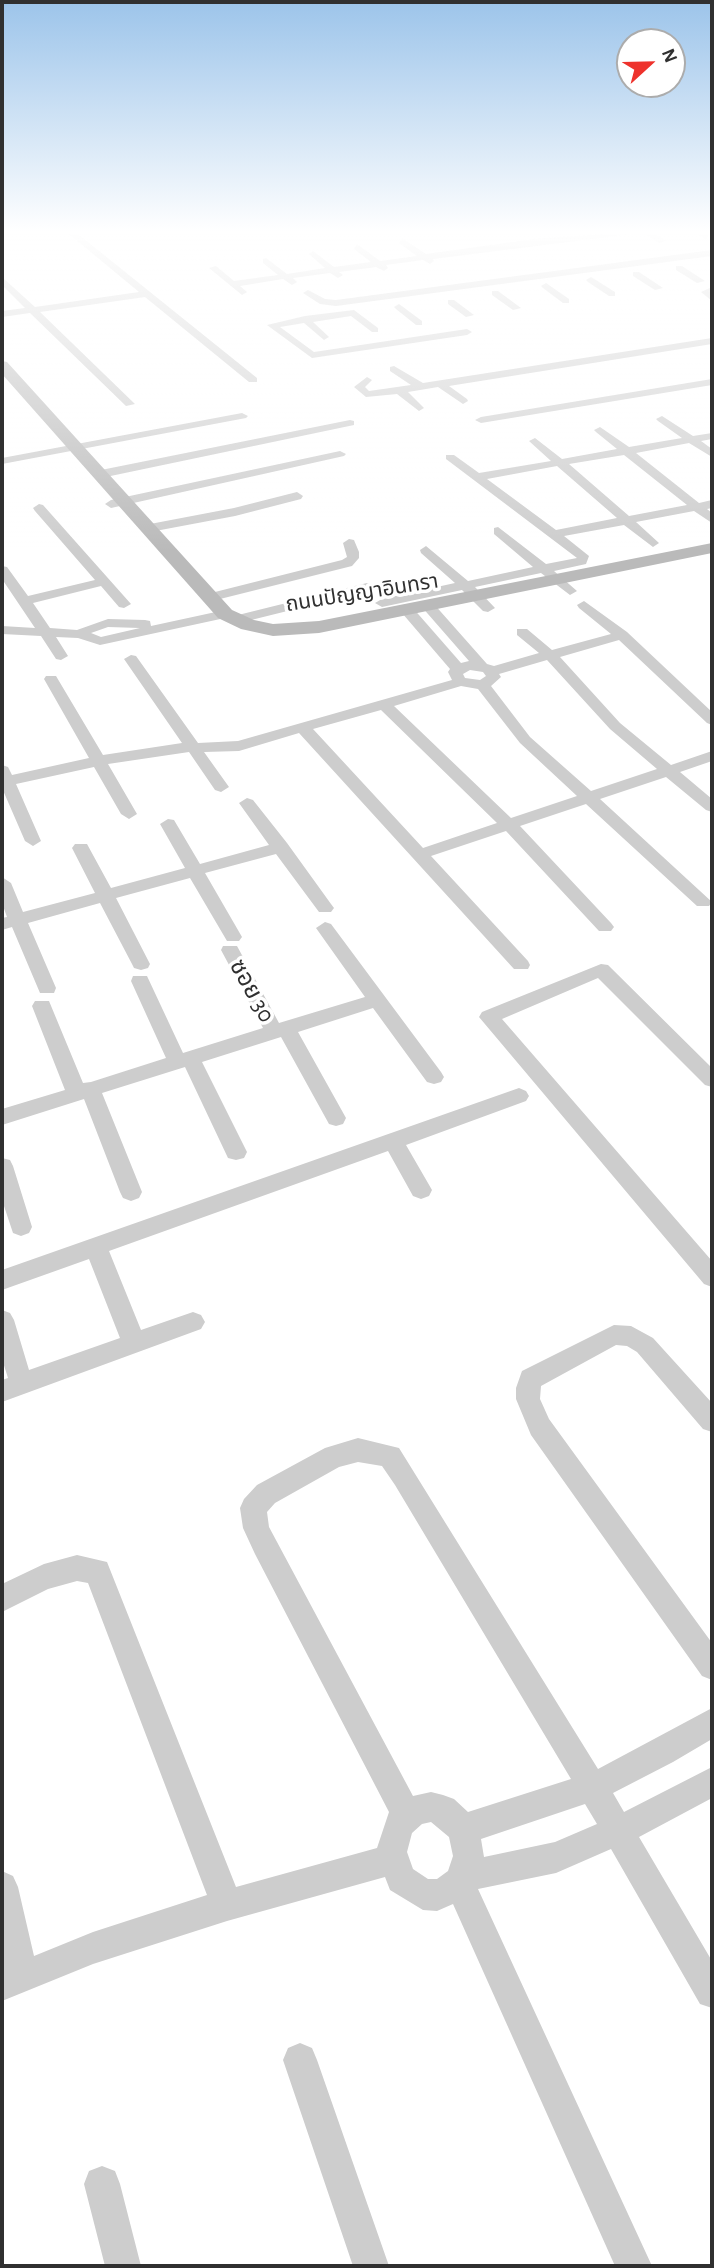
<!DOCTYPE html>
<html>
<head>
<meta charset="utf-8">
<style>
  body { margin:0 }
  #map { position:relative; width:714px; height:2268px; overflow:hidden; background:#fff; font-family:"Alegreya Sans",sans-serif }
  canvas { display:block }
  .frame { position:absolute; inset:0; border:4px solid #303030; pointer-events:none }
  .north { position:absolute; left:616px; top:28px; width:70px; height:70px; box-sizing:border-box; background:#fff; border:2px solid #acacac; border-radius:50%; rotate:68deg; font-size:19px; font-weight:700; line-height:28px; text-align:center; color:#303030 }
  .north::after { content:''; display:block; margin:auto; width:24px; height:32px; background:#ee322c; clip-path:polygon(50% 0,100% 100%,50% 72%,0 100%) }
</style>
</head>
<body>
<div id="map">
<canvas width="714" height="2268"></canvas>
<div class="frame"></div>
<div class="north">N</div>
</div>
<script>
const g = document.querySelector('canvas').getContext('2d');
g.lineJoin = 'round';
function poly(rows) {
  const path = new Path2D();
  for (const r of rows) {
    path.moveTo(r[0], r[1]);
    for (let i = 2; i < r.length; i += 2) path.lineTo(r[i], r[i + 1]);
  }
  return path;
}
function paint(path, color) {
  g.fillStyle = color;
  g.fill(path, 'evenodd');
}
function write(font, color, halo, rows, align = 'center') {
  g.font = font + ' "Alegreya Sans","Noto Sans Thai",sans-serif';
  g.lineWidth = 7;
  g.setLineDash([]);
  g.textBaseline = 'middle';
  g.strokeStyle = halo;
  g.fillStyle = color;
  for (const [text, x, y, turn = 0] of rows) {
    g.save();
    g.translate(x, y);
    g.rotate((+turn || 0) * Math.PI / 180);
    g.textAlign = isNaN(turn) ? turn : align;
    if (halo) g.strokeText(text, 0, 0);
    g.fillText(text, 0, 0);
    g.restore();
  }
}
paint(poly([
  [69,234,78,234,257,378,257,382,249,382,145,297,40,312,135,404,126,406,30,313,2,317,2,311,25,308,2,285,2,277,35,307,139,292,69,234],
  [603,234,632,234,433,259,434,261,430,264,423,260,386,265,388,268,384,271,376,267,339,272,343,275,338,278,330,273,293,278,297,282,292,285,283,279,240,286,247,292,242,295,209,268,216,266,234,281,278,275,263,263,263,259,266,258,287,274,325,268,309,254,313,251,334,267,371,262,354,249,357,244,380,261,417,256,399,243,402,238,426,254,534,239,603,234],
  [645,234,655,234,666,241,659,243,645,234],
  [697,234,707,234,709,236,705,239,697,234],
  [712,250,712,256,336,306,320,304,303,293,308,290,325,299,336,300,712,250],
  [676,266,682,266,705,281,697,283,676,270,676,266],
  [633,272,639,272,663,288,655,290,633,276,633,272],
  [591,277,615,292,615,296,609,296,588,282,586,280,591,277],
  [546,283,569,299,569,303,563,303,543,288,541,286,546,283],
  [712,287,712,301,701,292,712,287],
  [492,291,498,291,521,308,513,310,492,295,492,291],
  [448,300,454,300,474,315,466,317,448,304,448,300],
  [399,304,422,321,422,325,416,325,396,309,394,307,399,304],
  [354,310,378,328,378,332,372,332,351,316,313,322,329,337,324,340,304,323,280,327,314,352,467,329,472,332,467,335,312,358,267,325,305,316,354,310],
  [712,338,712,344,449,386,467,399,468,401,463,404,438,387,408,392,424,408,419,411,397,394,366,397,354,387,367,377,372,380,365,387,369,391,411,385,390,371,390,367,394,366,423,383,712,338],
  [712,379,712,385,481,423,475,420,481,417,712,379],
  [242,413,248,416,246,418,2,464,2,458,242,413],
  [662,416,693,436,712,433,712,439,701,441,712,449,712,457,689,443,636,453,699,503,712,500,712,508,707,509,712,513,712,523,694,511,636,522,659,543,653,547,624,525,564,536,589,556,586,564,554,571,577,591,570,595,541,573,475,587,495,608,488,612,483,611,462,590,382,607,375,603,382,599,455,583,421,553,420,550,426,546,468,581,533,567,494,534,494,528,498,527,546,564,577,558,446,459,446,455,454,455,479,473,551,461,529,441,535,438,562,459,617,449,596,432,594,430,600,427,629,447,682,438,658,421,656,419,662,416],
  [624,455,687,505,629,516,569,464,624,455],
  [557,466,617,518,556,530,487,479,557,466],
  [350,420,354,421,354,425,101,478,95,474,101,470,350,420],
  [340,451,346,454,344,456,111,508,105,504,111,500,340,451],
  [297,492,303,496,301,499,235,516,150,532,144,528,150,524,234,508,297,492],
  [39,504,43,505,131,604,124,608,119,607,101,586,33,603,50,628,77,630,108,619,145,620,150,621,151,626,225,610,232,614,225,618,100,645,78,638,56,637,68,656,61,660,56,659,41,636,2,634,2,626,35,628,2,579,2,566,7,567,28,596,95,580,35,511,33,508,39,504],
  [108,627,140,628,101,637,91,633,108,627],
  [349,539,354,540,359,552,359,558,352,566,212,601,205,597,207,594,342,560,347,557,343,543,349,539],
  [367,583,372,584,372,590,235,624,228,620,230,617,367,583],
  [584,601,627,632,712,712,712,725,707,723,619,640,560,657,620,723,671,765,712,751,712,761,680,772,712,799,712,812,706,810,666,777,600,799,712,902,709,906,697,906,586,804,520,826,611,923,614,927,611,931,599,931,506,831,431,856,528,961,530,965,528,969,514,969,299,733,239,751,204,752,229,787,221,792,215,790,189,752,108,764,137,814,129,819,121,814,94,767,16,784,41,841,33,846,25,841,2,788,2,765,8,767,12,775,89,758,44,679,46,676,56,676,103,755,182,743,124,659,131,655,136,656,198,743,238,741,452,680,448,672,450,669,402,613,402,607,412,607,461,663,469,661,421,606,423,603,433,603,487,664,494,666,539,653,517,635,517,629,527,629,552,650,611,634,579,608,577,605,584,601],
  [547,660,610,729,657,769,591,791,530,737,491,686,501,677,499,674,547,660],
  [470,670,483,672,486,676,480,680,465,678,463,674,470,670],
  [461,686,478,689,520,743,577,796,511,818,394,706,461,686],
  [381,710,497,823,423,848,313,729,381,710],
  [247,798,253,800,287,843,331,904,334,908,331,912,319,912,276,854,205,873,242,937,239,941,227,941,190,878,116,898,150,964,148,968,141,970,134,968,132,964,100,903,28,923,56,988,54,993,40,993,12,927,2,930,2,918,7,917,2,903,2,877,11,883,23,912,95,893,72,848,75,844,87,844,111,888,185,868,160,824,168,819,174,820,200,864,269,845,239,803,247,798],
  [325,922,331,924,441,1072,444,1077,441,1082,434,1084,427,1082,373,1008,298,1032,346,1118,343,1124,336,1126,329,1124,281,1037,202,1062,247,1152,244,1158,236,1160,228,1158,185,1067,102,1093,142,1192,139,1198,131,1201,123,1198,120,1192,84,1099,2,1125,2,1109,65,1090,32,1006,35,1001,49,1001,83,1083,91,1082,166,1058,131,981,133,976,147,976,183,1053,263,1028,221,950,223,946,237,946,279,1023,365,997,316,928,325,922],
  [601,964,608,965,712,1068,712,1087,705,1085,598,978,502,1019,712,1261,712,1287,704,1284,479,1017,482,1012,601,964],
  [519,1088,526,1091,529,1096,526,1101,406,1145,432,1190,429,1196,421,1199,413,1196,388,1151,109,1251,141,1330,193,1312,201,1315,205,1322,201,1329,2,1402,2,1380,8,1378,2,1359,2,1310,10,1313,14,1320,29,1370,120,1338,89,1259,2,1290,2,1270,519,1088],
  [2,1158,10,1160,13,1166,32,1227,29,1233,21,1236,13,1233,2,1200,2,1158],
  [614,1325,631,1326,653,1338,712,1403,712,1432,703,1429,637,1352,627,1346,616,1345,541,1386,540,1399,549,1419,712,1643,712,1680,702,1676,531,1435,516,1399,516,1388,522,1371,614,1325],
  [358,1438,399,1448,598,1769,712,1708,712,1739,673,1762,613,1793,624,1812,712,1767,712,1798,639,1837,712,1961,712,2008,700,2004,611,1849,556,1873,478,1889,652,2266,615,2266,453,1904,437,1911,423,1910,390,1890,385,1877,227,1921,93,1964,2,2001,2,1969,4,1968,2,1871,13,1876,18,1887,34,1956,93,1932,207,1895,88,1583,77,1581,48,1589,2,1612,2,1584,44,1564,77,1555,107,1562,236,1887,377,1848,389,1812,255,1554,243,1528,240,1508,244,1499,257,1485,325,1448,358,1438],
  [358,1462,382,1466,395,1485,571,1779,468,1812,454,1799,443,1795,431,1792,413,1796,269,1527,267,1512,275,1503,339,1467,358,1462],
  [585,1804,597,1824,555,1842,484,1857,481,1839,585,1804],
  [431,1822,449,1837,453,1856,448,1871,437,1879,428,1879,413,1869,407,1852,412,1833,422,1824,431,1822],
  [300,2043,312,2048,317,2060,389,2266,353,2266,283,2060,288,2048,300,2043],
  [102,2166,115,2171,120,2184,141,2266,105,2266,84,2184,89,2171,102,2166]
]), '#cdcdcd');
paint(poly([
  [2,361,7,362,232,610,254,620,273,624,319,621,712,543,712,553,319,633,273,636,241,629,218,618,2,374,2,361]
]), '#bababa');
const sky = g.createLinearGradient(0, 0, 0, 551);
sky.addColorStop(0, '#9cc4ea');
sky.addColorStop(0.42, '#fff');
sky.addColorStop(1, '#ffffff00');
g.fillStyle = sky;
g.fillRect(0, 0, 714, 551);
write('21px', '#303030', '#fff', [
  ["ถนนปัญญาอินทรา",362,593,-9]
]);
write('24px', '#303030', '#fff', [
  ["ซอย 30",252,991,61]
]);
</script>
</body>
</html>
